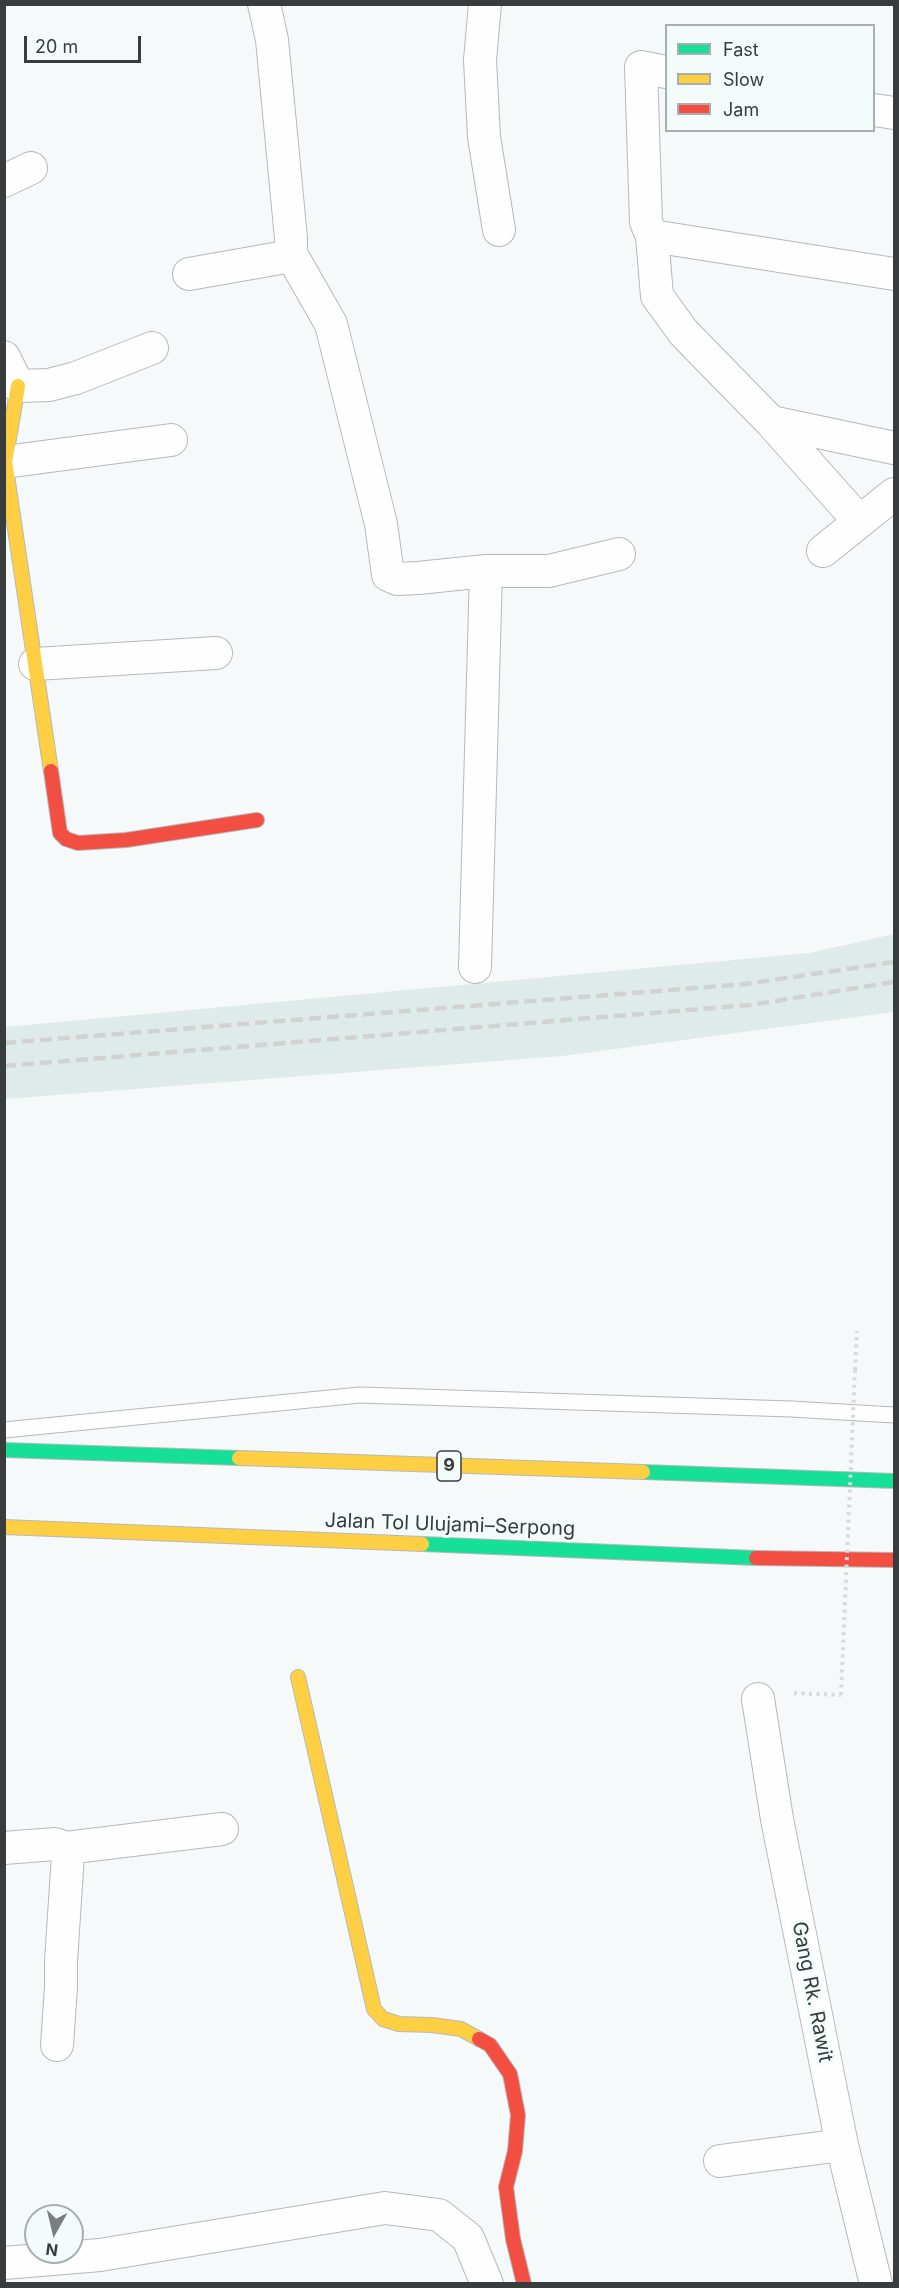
<!DOCTYPE html>
<html>
<head>
<meta charset="utf-8">
<style>
  body { margin:0 }
  #map { position:relative; width:899px; height:2288px; overflow:hidden; background:#f5f9f9; font-family:Inter,sans-serif }
  canvas { display:block }
  .frame { position:absolute; inset:0; border:6px solid #393c3c; pointer-events:none }
  .legend { position:absolute; left:665px; top:24px; width:210px; height:108px; box-sizing:border-box; background:#f3fbfb; border:2px solid #a9afaf; margin:0; padding:8px 10px; list-style:none; font-size:18px; color:#393c3c }
  .legend li { display:flex; align-items:center; gap:12px; height:30px }
  .legend b { width:30px; border:2px solid #a9afaf }
  .north { position:absolute; left:24px; top:2204px; width:60px; height:60px; box-sizing:border-box; background:#f3fbfb; border:2px solid #a9afaf; border-radius:50%; rotate:188deg; font-size:16px; font-weight:700; line-height:24px; text-align:center; color:#393c3c }
  .north::after { content:''; display:block; margin:auto; width:21px; height:27px; background:#7b7e7e; clip-path:polygon(50% 0,100% 100%,50% 72%,0 100%) }
  .scale { position:absolute; left:24px; top:36px; width:117px; height:27px; box-sizing:border-box; border:3px solid #393c3c; border-top:0; padding-left:8px; font-size:18px; line-height:21px; white-space:nowrap; color:#393c3c; -webkit-text-stroke:4px #f3fbfb; paint-order:stroke }
</style>
</head>
<body>
<div id="map">
<canvas width="899" height="2288"></canvas>
<div class="frame"></div>
<ul class="legend">
<li><b style="height:8px;background:#16e098"></b>Fast</li>
<li><b style="height:8px;background:#ffcf43"></b>Slow</li>
<li><b style="height:8px;background:#f24e42"></b>Jam</li>
</ul>
<div class="north">N</div>
<div class="scale">20 m</div>
</div>
<script>
const g = document.querySelector('canvas').getContext('2d');
g.lineJoin = 'round';
function paint(path, color) {
  g.fillStyle = color;
  g.fill(path, 'evenodd');
}
function poly(rows) {
  const path = new Path2D();
  for (const r of rows) {
    path.moveTo(r[0], r[1]);
    for (let i = 2; i < r.length; i += 2) path.lineTo(r[i], r[i + 1]);
  }
  return path;
}
function trace(path, color, width, dash) {
  g.strokeStyle = color;
  g.lineWidth = width;
  g.lineCap = dash ? 'butt' : 'round';
  g.setLineDash(dash || []);
  g.stroke(path);
}
function write(font, color, halo, rows, align = 'center') {
  g.font = font + ' Inter,sans-serif';
  g.lineWidth = 6;
  g.setLineDash([]);
  g.textBaseline = 'middle';
  g.strokeStyle = halo;
  g.fillStyle = color;
  for (const [text, x, y, turn = 0] of rows) {
    g.save();
    g.translate(x, y);
    g.rotate((+turn || 0) * Math.PI / 180);
    g.textAlign = isNaN(turn) ? turn : align;
    if (halo) g.strokeText(text, 0, 0);
    g.fillText(text, 0, 0);
    g.restore();
  }
}
paint(poly([
  [894,934,894,1012,562,1056,5,1099,5,1027,809,953]
]), '#dfeaea');
const lane = poly([
  [4,1430,360,1395,791,1409,894,1415]
]);
const street = poly([
  [485,4,480,60,484,137,499,230],
  [666,72,641,67,646,222,652,236,657,296,684,333,771,422,859,521],
  [874,110,894,113],
  [4,181,31,168],
  [652,236,894,274],
  [291,254,331,324,381,524,388,575,397,579,418,578,486,571,549,571,619,554],
  [189,274,280,258,291,254,291,238,272,40,264,4],
  [4,357,18,386,49,385,76,378,152,348],
  [771,422,894,448],
  [5,462,171,440],
  [823,551,894,494],
  [35,664,216,653],
  [475,967,486,571],
  [758,1699,777,1819,842,2145,876,2284],
  [4,1848,55,1844,66,1848,68,1855,61,1961,61,1987,57,2045],
  [66,1848,222,1829],
  [720,2161,842,2145],
  [4,2263,100,2255,385,2208,439,2215,468,2238,487,2284]
]);
const fast = poly([
  [4,1450,239,1458],
  [643,1472,894,1481],
  [422,1544,756,1558]
]);
const slow = poly([
  [18,386,5,462,51,771],
  [239,1458,643,1472],
  [4,1527,422,1544],
  [298,1677,374,2009,383,2019,399,2024,432,2025,461,2029,479,2039]
]);
const jam = poly([
  [51,771,60,833,66,839,78,843,126,840,257,820],
  [756,1558,894,1560],
  [479,2039,490,2045,510,2074,518,2115,515,2151,506,2187,513,2239,524,2284]
]);
trace(lane, '#b6b9b9', 17);
trace(street, '#b6b9b9', 34);
trace(fast, '#b6b9b9', 16);
trace(slow, '#b6b9b9', 16);
trace(jam, '#b6b9b9', 16);
trace(poly([
  [855,1370,857,1331],
  [794,1693,841,1695]
]), '#d8d9d9', 4, [3, 4.5]);
trace(lane, '#fefefe', 15);
trace(street, '#fefefe', 32);
trace(fast, '#16e098', 14);
trace(slow, '#ffcf43', 14);
trace(jam, '#f24e42', 14);
trace(poly([
  [4,1043,746,984,894,962],
  [4,1066,750,1005,894,982]
]), '#d1d2d2', 4.5, [12, 6]);
trace(poly([
  [841,1695,855,1370]
]), '#d8d9d9', 4, [3, 4.5]);
for (const [x, y, w] of [
  [449,1466,24]
]) {
  const box = new Path2D();
  box.roundRect(x - w / 2, y - 15, w, 30, 4.5);
  g.fillStyle = '#f3fbfb';
  g.fill(box);
  trace(box, '#393c3c', 1.5);
}
write('bold 18px', '#393c3c', null, [
  ["9",449,1466]
]);
write('20px', '#393c3c', '#f3fbfb', [
  ["Jalan Tol Ulujami–Serpong",450,1525,2],
  ["Gang Rk. Rawit",812,1992,79]
]);
</script>
</body>
</html>
